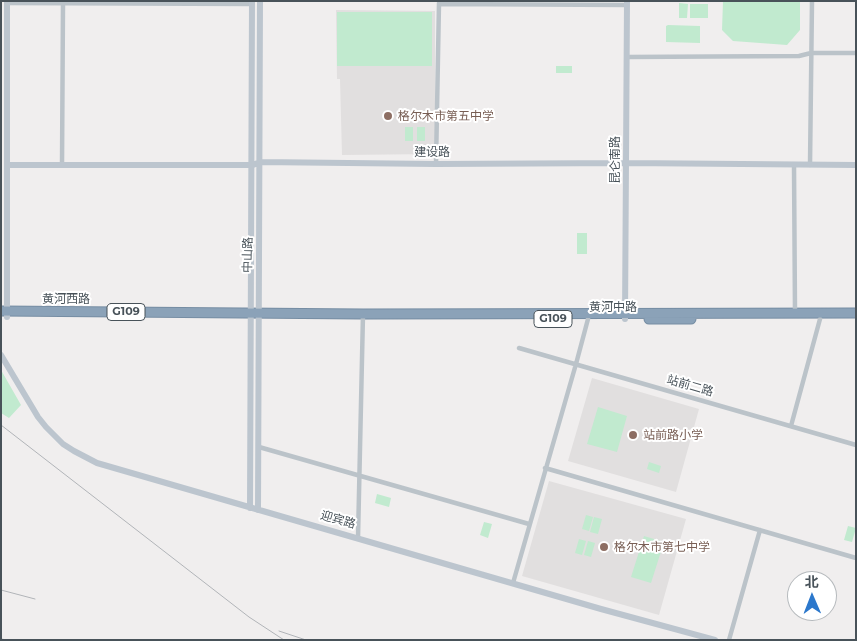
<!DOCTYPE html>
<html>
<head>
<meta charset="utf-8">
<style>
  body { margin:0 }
  #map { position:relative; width:857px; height:641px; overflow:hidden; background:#f0eeee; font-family:Montserrat,"Noto Sans SC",sans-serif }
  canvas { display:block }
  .frame { position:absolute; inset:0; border:2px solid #485259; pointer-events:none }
  .north { position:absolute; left:787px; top:571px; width:50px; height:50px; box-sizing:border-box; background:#fff; border:1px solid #b6babd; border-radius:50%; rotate:359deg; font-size:14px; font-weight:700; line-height:20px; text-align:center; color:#485259 }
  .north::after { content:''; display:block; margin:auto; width:18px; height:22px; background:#2c78cc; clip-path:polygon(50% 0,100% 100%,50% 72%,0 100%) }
</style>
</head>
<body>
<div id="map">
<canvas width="857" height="641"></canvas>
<div class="frame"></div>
<div class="north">北</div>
</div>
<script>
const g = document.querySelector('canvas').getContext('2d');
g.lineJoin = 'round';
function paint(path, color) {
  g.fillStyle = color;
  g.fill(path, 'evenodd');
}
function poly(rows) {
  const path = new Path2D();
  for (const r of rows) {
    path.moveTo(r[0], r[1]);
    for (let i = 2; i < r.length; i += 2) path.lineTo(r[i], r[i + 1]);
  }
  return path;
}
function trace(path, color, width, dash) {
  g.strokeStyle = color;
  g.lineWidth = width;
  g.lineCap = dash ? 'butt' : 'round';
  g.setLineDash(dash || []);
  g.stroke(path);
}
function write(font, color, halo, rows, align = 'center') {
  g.font = font + ' Montserrat,"Noto Sans SC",sans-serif';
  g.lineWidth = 4;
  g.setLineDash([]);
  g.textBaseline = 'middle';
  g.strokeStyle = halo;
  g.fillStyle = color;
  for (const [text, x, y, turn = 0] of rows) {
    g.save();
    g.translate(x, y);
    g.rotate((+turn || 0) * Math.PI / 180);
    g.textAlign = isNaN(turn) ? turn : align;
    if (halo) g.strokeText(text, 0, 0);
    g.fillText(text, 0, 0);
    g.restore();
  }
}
paint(poly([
  [336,10,435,11,435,154,342,155,340,79,337,79],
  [592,378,699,409,676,492,568,461],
  [549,481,686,519,659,615,522,576]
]), '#e1dfdf');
paint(poly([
  [723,1,800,1,800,30,787,45,733,41,722,30],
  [679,3,688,4,687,18,679,18],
  [690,4,708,4,708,18,690,18],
  [337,12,432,12,432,66,337,66],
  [668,25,700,26,700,43,666,42,666,26],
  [556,66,572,66,572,73,556,73],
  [405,127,413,127,413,141,405,141],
  [417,127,425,127,425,141,417,141],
  [577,233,587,233,587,254,577,254],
  [1,370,21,405,9,418,1,413],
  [598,407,627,416,617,452,587,444],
  [649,462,661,466,659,473,647,469],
  [377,494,391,498,389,507,375,503],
  [586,515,593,517,589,531,582,529],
  [594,517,602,519,598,534,590,532],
  [484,522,492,524,488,538,480,535],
  [848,526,856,528,852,542,844,540],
  [644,536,664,542,651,583,631,577],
  [579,539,586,541,582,555,575,553],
  [588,541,595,543,591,557,584,555]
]), '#c1eacf');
const highway = poly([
  [1,311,363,314,856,313],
  [649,319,691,319]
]);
trace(highway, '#768da3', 11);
trace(poly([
  [7,3,252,4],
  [439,4,627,5],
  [627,57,799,56,811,53,856,53],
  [436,164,439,3],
  [62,165,63,3],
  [794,165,795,313],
  [810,165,812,1],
  [519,348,856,445],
  [791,426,820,319],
  [259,447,529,524],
  [545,468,856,558],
  [358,538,363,314],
  [513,583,576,364,588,319,588,313],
  [729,640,760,530]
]), '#bbc3c9', 4.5);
trace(poly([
  [8,165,253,165,260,162,436,164,627,163,856,165],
  [7,317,7,1],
  [625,319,627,1],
  [1,355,38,417,46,427,63,444,74,451,97,463,601,609,715,640],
  [250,508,252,1],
  [258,510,260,1]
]), '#bcc5ce', 6);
trace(highway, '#8ba2b8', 9);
trace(poly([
  [1,425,249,617,284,640],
  [1,590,35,599],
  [279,631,306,640],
  [1,639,7,640]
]), '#b1b4b8', 1);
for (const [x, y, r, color] of [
  [388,116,5,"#8d6e63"],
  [633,435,5,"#8d6e63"],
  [604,547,5,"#8d6e63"]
]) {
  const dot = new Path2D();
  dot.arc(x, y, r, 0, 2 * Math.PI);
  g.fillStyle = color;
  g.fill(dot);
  trace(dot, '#fff', 2);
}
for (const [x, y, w] of [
  [126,312,38],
  [553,319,38]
]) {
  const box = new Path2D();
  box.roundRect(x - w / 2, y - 8.5, w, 17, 4);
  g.fillStyle = '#fff';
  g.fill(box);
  trace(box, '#485259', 1);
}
write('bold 11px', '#485259', null, [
  ["G109",126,312],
  ["G109",553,319]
]);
write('12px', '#785e54', '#fff', [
  ["格尔木市第五中学",398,116],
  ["站前路小学",643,435],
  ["格尔木市第七中学",614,547]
], 'left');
write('12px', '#485259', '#fff', [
  ["建设路",432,152],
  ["昆仑南路",615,160,-90],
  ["中山路",248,255,-89],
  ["黄河西路",66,299],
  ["黄河中路",613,307],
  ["站前二路",690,386,16],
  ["迎宾路",338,520,16]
]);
</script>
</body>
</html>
